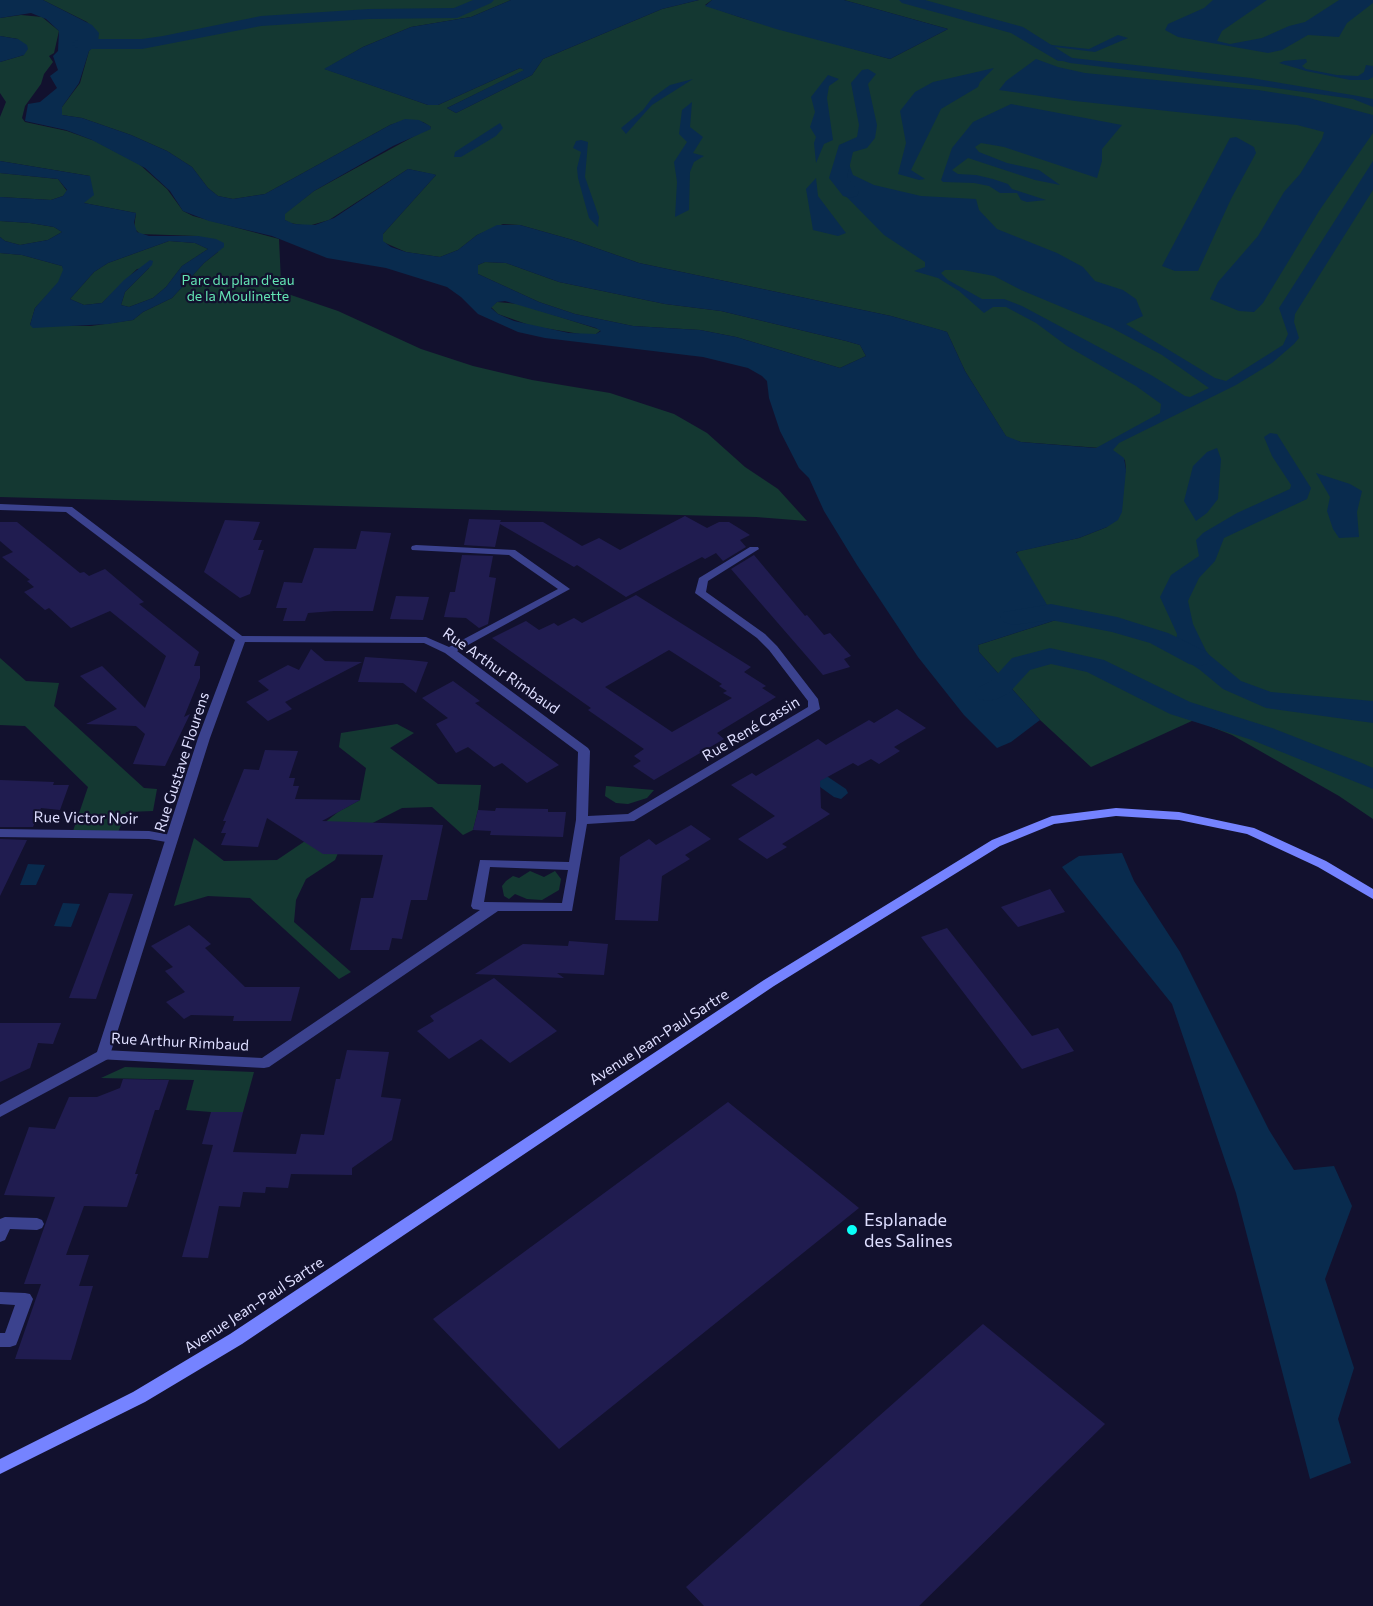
<!DOCTYPE html>
<html>
<head>
<meta charset="utf-8">
<style>
  body { margin:0 }
  canvas { display:block; background:#12112e }
</style>
</head>
<body>
<canvas width="1373" height="1606"></canvas>
<script>
const g = document.querySelector('canvas').getContext('2d');
g.lineJoin = 'round';
function paint(path, color) {
  g.fillStyle = color;
  g.fill(path, 'evenodd');
}
function poly(rows) {
  const path = new Path2D();
  for (const r of rows) {
    path.moveTo(r[0], r[1]);
    for (let i = 2; i < r.length; i += 2) path.lineTo(r[i], r[i + 1]);
  }
  return path;
}
function trace(path, color, width, dash) {
  g.strokeStyle = color;
  g.lineWidth = width;
  g.lineCap = dash ? 'butt' : 'round';
  g.setLineDash(dash || []);
  g.stroke(path);
}
function write(font, color, halo, rows, align = 'center') {
  g.font = font + ' Commissioner,sans-serif';
  g.lineWidth = 4.5;
  g.setLineDash([]);
  g.textBaseline = 'middle';
  g.strokeStyle = halo;
  g.fillStyle = color;
  for (const [text, x, y, turn = 0] of rows) {
    g.save();
    g.translate(x, y);
    g.rotate((+turn || 0) * Math.PI / 180);
    g.textAlign = isNaN(turn) ? turn : align;
    if (halo) g.strokeText(text, 0, 0);
    g.fillText(text, 0, 0);
    g.restore();
  }
}
paint(poly([
  [43,0,511,0,471,17,411,27,363,47,325,69,428,105,438,105,520,68,525,70,447,108,456,113,532,75,543,59,662,9,699,0,712,0,705,5,742,18,890,59,948,29,844,0,1373,0,1373,819,1339,796,1232,735,1194,720,1091,767,1040,720,979,652,978,645,1056,620,1015,554,1019,551,1079,538,1107,527,1126,470,1125,460,1100,448,1021,442,1007,438,965,371,947,332,891,316,639,263,573,240,520,225,503,224,477,235,458,250,440,257,406,252,383,242,383,234,436,175,408,169,329,220,308,226,290,223,285,220,283,215,314,191,431,127,423,122,405,120,390,125,265,194,233,199,218,196,208,188,192,167,167,151,131,135,82,118,62,115,62,107,80,83,89,51,97,42,97,36,87,22],
  [21,15,42,17,59,31,54,53,49,56,53,62,44,74,41,84,25,106,22,118,25,122,67,131,95,141,139,164,167,189,183,211,193,216,279,239,281,282,285,293,338,311,421,349,473,366,532,380,610,393,674,414,707,433,745,467,778,489,807,521,756,517,0,497,0,253,22,255,62,266,64,270,59,282,35,308,30,325,91,326,133,320,143,312,172,298,204,263,218,252,198,236,140,234,134,228,136,213,84,203,90,176,0,161,0,117,6,102,0,93,0,62,24,55,18,39,0,36,0,18],
  [0,173,58,179,67,191,63,196,51,200,0,197],
  [0,221,30,223,54,227,62,232,48,240,20,245,5,241,0,237],
  [169,241,195,243,208,249,182,266,166,287,153,298,129,307,121,305,125,292,149,268,137,269,102,303,84,305,70,299,94,272,108,263],
  [485,262,506,263,559,282,665,304,721,311,846,341,860,345,866,356,840,368,736,337,700,330,633,326,575,314,539,302,478,274,478,265],
  [497,302,519,304,601,330,596,334,586,335,532,326,498,314,491,307],
  [0,658,26,681,59,683,54,706,144,788,157,789,153,811,126,812,117,835,72,834,88,787,25,726,0,725],
  [397,724,414,733,390,748,438,784,481,785,478,810,473,830,463,835,432,807,402,808,345,837,335,860,306,879,296,900,294,922,351,972,339,979,250,898,208,896,174,906,194,838,224,861,277,860,314,835,318,828,338,812,360,800,366,768,339,747,341,733],
  [606,786,654,790,647,798,628,804,616,803,605,796],
  [530,871,544,877,555,871,561,879,559,890,542,900,527,899,515,894,509,899,504,896,502,886,506,881,513,876,519,878],
  [125,1067,254,1072,243,1112,211,1112,186,1110,194,1080,101,1078]
]), '#143832');
paint(poly([
  [0,0,43,0,92,25,99,33,98,43,117,44,95,46,89,51,79,83,62,107,62,115,82,118,131,135,167,151,192,167,208,188,218,196,233,199,265,194,390,125,405,119,419,120,430,126,431,129,393,146,314,191,285,214,285,220,294,224,315,225,334,218,408,169,433,174,436,175,383,234,383,241,391,247,406,252,440,257,458,250,477,235,497,225,520,225,573,240,639,263,891,316,941,330,947,332,965,371,1006,436,1021,442,1096,448,1160,413,1161,404,1136,386,1067,346,1036,323,1006,307,993,307,984,313,959,291,938,278,914,271,925,267,925,262,884,235,835,185,841,155,849,164,853,175,874,185,921,196,976,199,979,210,997,229,1057,253,1083,267,1095,281,1123,290,1136,299,1143,316,1126,324,1215,378,1226,381,1283,345,1288,334,1279,308,1373,161,1373,190,1295,314,1294,322,1299,338,1294,344,1272,363,1236,385,1119,443,1113,450,1124,458,1126,470,1122,512,1118,520,1107,527,1079,538,1016,552,1056,620,978,645,979,652,1040,720,1011,742,997,748,964,715,918,657,857,565,824,511,809,478,799,468,780,431,769,398,767,381,762,376,748,368,703,357,545,338,518,332,478,314,461,297,447,287,386,268,327,258,272,236,209,221,183,211,170,191,145,168,92,140,66,130,25,121,28,104,40,102,57,88,50,76,58,70,53,56,58,51,59,31,46,19,31,13,0,18],
  [485,262,506,263,559,282,665,304,721,311,846,341,860,345,866,356,840,368,736,337,700,330,633,326,575,314,539,302,478,274,478,265],
  [945,270,963,270,994,276,1021,290,1112,328,1162,355,1209,388,1190,397,1185,396,1151,375,1022,306,1004,299,982,299,948,280,941,273],
  [505,301,596,328,601,331,596,334,569,333,514,321,498,314,491,308,497,302],
  [511,0,699,0,662,9,543,59,532,75,456,113,447,108,524,70,520,68,438,105,428,105,324,69,363,47,411,27,471,17],
  [712,0,844,0,948,29,890,59,776,29,705,6],
  [1213,0,1267,0,1222,31,1217,41,1230,44,1262,38,1289,26,1305,22,1339,0,1373,0,1373,3,1347,23,1339,37,1308,35,1282,50,1268,53,1178,37,1165,30,1168,24,1204,8],
  [1016,33,1043,44,1089,49,1118,35,1128,38,1095,52,1055,47,1051,49,1064,57,1251,78,1358,96,1373,99,1373,107,1353,99,1268,87,1070,63,1059,60],
  [0,36,18,39,27,45,28,49,24,55,0,62],
  [1036,59,1058,67,1085,73,1258,90,1309,98,1373,115,1373,133,1319,211,1263,303,1254,312,1239,311,1210,299,1218,282,1258,236,1284,192,1300,174,1322,139,1324,132,1297,125,1075,101,999,90,1006,81],
  [1306,59,1307,62,1302,66,1306,69,1337,75,1358,76,1364,72,1366,65,1373,66,1373,77,1368,80,1350,80,1306,71,1279,63,1284,61],
  [994,68,980,82,978,87,941,109,911,170,925,179,919,180,898,174,906,143,900,111,915,92,933,82],
  [828,75,839,79,829,86,827,98,833,140,824,144,816,163,814,143,816,137,810,127,815,112,811,97],
  [693,79,652,105,626,134,621,128,643,110,652,98,670,85],
  [692,102,690,127,703,137,693,153,704,156,694,162,690,172,689,210,675,217,677,182,674,162,687,142,679,134,682,110],
  [1011,104,1122,125,1102,149,1102,161,1097,178,1004,147,981,143,975,147,979,152,1007,163,1039,170,1060,185,1035,180,968,158,952,170,958,174,976,175,993,179,1008,184,1012,189,1046,200,1027,202,1021,200,1017,193,1000,193,989,186,974,183,943,182,941,180,952,148,973,122],
  [500,123,503,128,496,136,461,157,454,157,455,152],
  [1236,137,1254,147,1256,153,1231,199,1198,271,1175,271,1162,266,1230,138],
  [581,140,588,142,585,177,599,217,598,227,589,218,578,178,577,168,581,152,573,148,576,141],
  [0,161,90,176,94,195,84,203,136,213,134,223,137,232,149,236,198,236,216,239,224,243,224,247,204,263,172,298,143,312,133,320,108,324,33,328,30,325,35,308,58,282,63,270,62,266,22,255,0,253,0,237,5,241,20,245,48,240,62,232,54,227,30,223,0,221,0,197,51,200,63,196,67,190,58,179,0,173],
  [169,241,195,243,208,249,182,266,166,287,153,298,129,307,121,305,125,292,152,265,153,261,150,260,124,280,102,303,84,305,70,299,94,272,108,263],
  [816,178,818,196,846,233,838,236,813,230,806,189],
  [1270,433,1277,434,1311,488,1307,499,1224,538,1215,561,1199,578,1188,601,1193,624,1207,653,1241,681,1271,692,1373,701,1373,723,1266,708,1223,689,1200,670,1155,640,1176,641,1177,634,1160,597,1171,575,1199,556,1196,540,1203,533,1237,513,1290,489,1291,485,1272,456,1264,437],
  [1217,448,1221,459,1218,499,1207,513,1196,521,1184,501,1193,466,1207,452],
  [1316,473,1350,484,1362,491,1357,512,1359,537,1339,538,1333,529,1327,511,1330,497],
  [822,777,828,777,846,789,848,793,841,799,834,797,816,784],
  [1122,853,1134,881,1180,952,1269,1130,1294,1170,1334,1166,1352,1206,1325,1279,1354,1368,1338,1419,1351,1463,1310,1479,1236,1193,1172,1004,1062,867,1079,856],
  [28,864,45,865,36,885,20,885],
  [63,903,80,904,71,927,54,926]
]), '#092b4e');
paint(poly([
  [473,0,494,0,491,3,457,18,369,19,261,26,142,49,79,49,71,44,79,39,142,39,163,36,261,16,369,9,454,8,473,0],
  [899,0,925,0,1023,27,1072,58,1070,61,1058,61,1011,33,902,3,899,0],
  [868,69,876,74,868,84,877,125,875,138,867,148,853,152,847,177,859,192,857,196,850,198,843,196,829,178,839,145,857,137,859,125,851,83,862,70,868,69],
  [1051,604,1117,617,1168,633,1207,652,1211,658,1207,664,1198,666,1189,664,1150,643,1112,632,1051,620,1013,625,1004,622,1000,617,1004,612,1051,604],
  [1050,648,1104,660,1190,702,1272,728,1362,763,1373,768,1373,789,1252,740,1170,714,1087,672,1051,664,1030,670,1009,693,997,699,988,701,979,699,975,693,979,687,991,681,1012,658,1050,648]
]), '#092b4e');
paint(poly([
  [685,516,707,528,719,522,729,522,750,535,740,540,746,547,723,561,716,553,705,559,702,557,626,597,577,565,574,567,500,524,495,547,464,545,469,519,501,520,500,522,543,522,582,546,599,538,620,550],
  [225,520,260,522,253,540,262,540,258,550,264,550,250,594,240,598,204,572],
  [0,522,17,522,80,573,84,572,89,576,105,569,144,602,139,604,199,652,194,666,200,666,200,678,184,717,190,714,165,766,133,764,145,734,136,726,86,724,117,709,80,676,102,666,145,708,166,656,110,611,71,628,49,608,45,610,24,592,34,587,27,581,30,580,2,557,13,552,0,541],
  [361,531,391,533,373,611,334,611,308,613,305,621,283,621,287,608,276,608,284,582,302,583,314,548,356,549],
  [462,555,493,556,489,577,496,578,488,624,479,628,466,618,444,617,450,592,455,592],
  [754,555,805,616,807,615,824,635,830,633,851,656,844,659,850,667,823,675,731,569],
  [636,595,751,667,744,672,766,686,762,688,776,697,717,733,724,739,654,780,633,766,641,761,634,756,644,749,588,710,591,708,492,638,526,621,539,630,554,623,558,626,574,618,582,623],
  [669,650,722,684,719,686,727,691,723,693,732,698,672,732,605,687],
  [396,596,429,597,423,620,390,619],
  [311,649,325,661,362,662,285,702,292,709,268,721,246,702,269,690,258,681,288,665,299,670],
  [365,657,410,660,428,662,416,693,403,683,358,682],
  [453,681,480,701,475,703,559,765,527,783,502,763,494,767,468,747,456,753,436,724,448,718,422,698],
  [897,709,926,728,894,747,900,751,879,764,871,759,858,766,853,763,820,781,821,808,830,814,782,844,787,847,767,859,738,839,775,816,731,785,752,773,756,776,818,739,826,745,869,720,874,723],
  [265,750,298,751,289,778,295,778,293,786,299,786,295,799,360,800,322,821,443,825,427,900,411,900,402,939,392,938,389,950,350,950,361,898,373,898,383,855,323,854,267,818,258,847,221,845,226,833,221,833,226,821,223,821,244,769,259,770],
  [0,780,54,782,53,785,69,785,60,810,41,808,33,827,0,827],
  [496,808,548,809,548,812,566,812,563,837,490,835,491,831,473,830,478,810,495,811],
  [691,825,711,839,685,855,690,859,662,876,658,921,615,920,620,857,649,839,656,845],
  [0,839,27,840,0,896],
  [1050,889,1065,912,1018,927,1001,907],
  [109,893,133,894,96,999,69,998],
  [189,925,211,944,205,948,245,987,300,987,291,1021,233,1021,234,1016,191,1015,184,1019,166,1002,185,992,165,971,173,967,151,946],
  [947,928,1032,1036,1058,1028,1074,1051,1022,1069,921,937],
  [569,941,608,944,604,975,557,973,564,978,475,974,523,944,568,946],
  [494,978,557,1031,510,1063,481,1039,449,1059,417,1031,434,1021,430,1016],
  [0,1023,61,1023,53,1044,38,1043,30,1068,0,1082],
  [347,1050,389,1052,381,1097,401,1099,392,1140,352,1168,352,1175,291,1174,288,1188,266,1187,265,1193,243,1192,240,1207,219,1206,208,1258,182,1257,213,1145,202,1144,211,1112,243,1112,233,1152,296,1154,301,1134,324,1135,336,1079,340,1079],
  [123,1079,169,1080,159,1110,155,1110,135,1174,138,1174,127,1207,84,1206,66,1255,89,1255,79,1286,93,1286,71,1360,15,1359,41,1284,24,1284,55,1197,4,1195,29,1127,55,1129,69,1097,97,1097,120,1088],
  [728,1102,859,1208,559,1449,433,1319],
  [983,1324,1105,1424,919,1606,704,1606,686,1587]
]), '#201c50');
paint(poly([
  [416,545,515,550,570,589,457,651,588,748,590,751,588,816,628,814,808,707,808,701,769,650,757,638,695,593,699,578,750,547,758,547,759,549,708,581,706,592,765,634,777,646,818,699,820,709,634,821,587,824,572,911,498,911,269,1067,264,1068,98,1059,96,1055,98,1051,103,1050,262,1058,480,910,473,909,471,906,480,860,569,862,576,820,578,752,445,653,424,643,241,642,236,639,241,636,426,637,449,647,558,589,509,555,412,550,411,548,412,546,416,545],
  [490,867,568,870,562,903,484,902,490,867],
  [0,829,149,831,176,836,178,839,172,843,149,839,0,837,0,829],
  [5,1217,37,1218,42,1220,44,1224,42,1228,37,1230,10,1229,5,1240,0,1242,0,1219,5,1217],
  [0,1292,25,1293,30,1294,33,1299,18,1340,16,1345,10,1347,0,1347,0,1333,5,1333,15,1305,0,1304,0,1292]
]), '#3b428e');
paint(poly([
  [0,504,72,507,246,639,210,738,110,1055,108,1059,0,1117,0,1105,97,1052,198,738,235,640,66,512,0,510,0,504]
]), '#3b428e');
paint(poly([
  [1116,808,1179,812,1254,828,1326,861,1373,889,1373,899,1318,867,1247,834,1179,820,1116,816,1054,824,1000,846,774,986,242,1344,145,1402,0,1474,0,1459,133,1392,230,1334,764,980,992,840,1052,816,1116,808]
]), '#7583ff');
for (const [x, y, r, color] of [
  [852,1230,6,"#0afff8"]
]) {
  const dot = new Path2D();
  dot.arc(x, y, r, 0, 2 * Math.PI);
  g.fillStyle = color;
  g.fill(dot);
  trace(dot, '#12112e', 2);
}
write('14px', '#64e5b4', '#12112e', [
  ["Parc du plan d'eau",238,280],
  ["de la Moulinette",238,296]
]);
write('15px', '#dedeff', '#12112e', [
  ["Rue Arthur Rimbaud",501,671,35],
  ["Rue René Cassin",751,729,-31],
  ["Rue Gustave Flourens",182,762,-72],
  ["Rue Victor Noir",86,818,1],
  ["Avenue Jean-Paul Sartre",659,1037,-33],
  ["Rue Arthur Rimbaud",180,1042,3],
  ["Avenue Jean-Paul Sartre",254,1305,-33]
]);
write('18px', '#dedeff', '#12112e', [
  ["Esplanade",864,1220],
  ["des Salines",864,1241]
], 'left');
</script>
</body>
</html>
